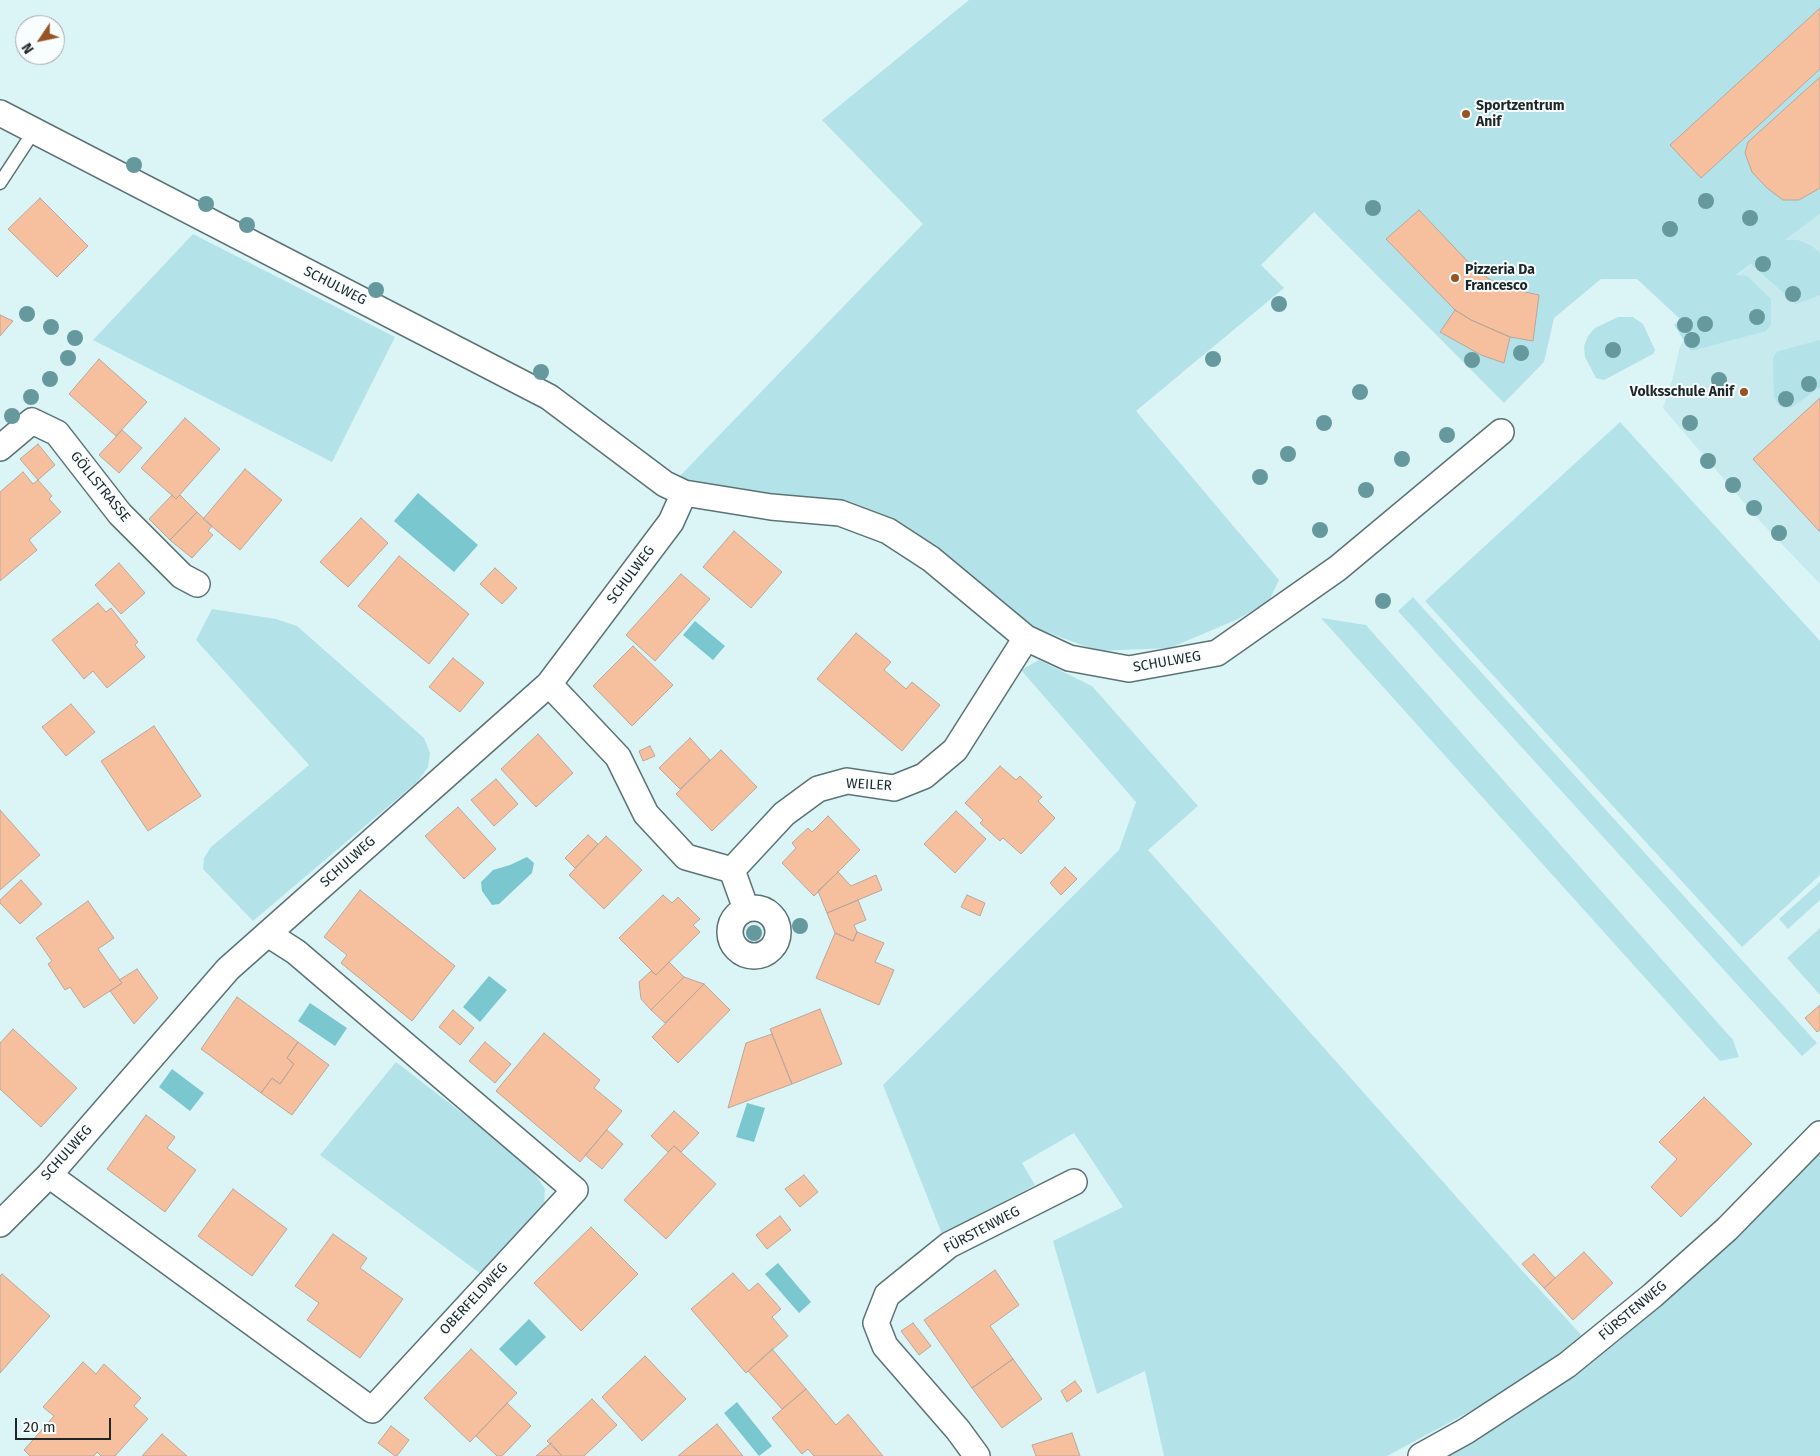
<!DOCTYPE html>
<html>
<head>
<meta charset="utf-8">
<style>
  body { margin:0 }
  #map { position:relative; width:1820px; height:1456px; overflow:hidden; background:#dbf5f7; font-family:"Fira Sans",sans-serif }
  canvas { display:block }
  .north { position:absolute; left:15px; top:15px; width:50px; height:50px; box-sizing:border-box; background:#f8fdfe; border:1px solid #a1a7a8; border-radius:50%; rotate:236deg; font-size:14px; font-weight:700; line-height:20px; text-align:center; color:#1e2728 }
  .north::after { content:''; display:block; margin:auto; width:18px; height:22px; background:#985425; clip-path:polygon(50% 0,100% 100%,50% 72%,0 100%) }
  .scale { position:absolute; left:15px; top:1418px; width:96px; height:22px; box-sizing:border-box; border:2px solid #1e2728; border-top:0; padding-left:6px; font-size:15px; line-height:18px; white-space:nowrap; color:#1e2728; -webkit-text-stroke:4px #f8fdfe; paint-order:stroke }
</style>
</head>
<body>
<div id="map">
<canvas width="1820" height="1456"></canvas>
<div class="north">N</div>
<div class="scale">20 m</div>
</div>
<script>
const g = document.querySelector('canvas').getContext('2d');
g.lineJoin = 'round';
function paint(path, color) {
  g.fillStyle = color;
  g.fill(path, 'evenodd');
}
function poly(rows) {
  const path = new Path2D();
  for (const r of rows) {
    if (r.length === 3) {
      path.moveTo(r[0] + r[2], r[1]);
      path.arc(r[0], r[1], r[2], 0, 2 * Math.PI);
      continue;
    }
    path.moveTo(r[0], r[1]);
    for (let i = 2; i < r.length; i += 2) path.lineTo(r[i], r[i + 1]);
  }
  return path;
}
function trace(path, color, width, dash) {
  g.strokeStyle = color;
  g.lineWidth = width;
  g.lineCap = dash ? 'butt' : 'round';
  g.setLineDash(dash || []);
  g.stroke(path);
}
function write(font, color, halo, rows, align = 'center') {
  g.font = font + ' "Fira Sans",sans-serif';
  g.lineWidth = 4;
  g.setLineDash([]);
  g.textBaseline = 'middle';
  g.strokeStyle = halo;
  g.fillStyle = color;
  for (const [text, x, y, turn = 0] of rows) {
    g.save();
    g.translate(x, y);
    g.rotate((+turn || 0) * Math.PI / 180);
    g.textAlign = isNaN(turn) ? turn : align;
    if (halo) g.strokeText(text, 0, 0);
    g.fillText(text, 0, 0);
    g.restore();
  }
}
paint(poly([
  [1820,214,1820,584,1757,518,1663,408,1673,377,1679,350,1689,327,1737,275]
]), '#c6eaed');
paint(poly([
  [969,0,1820,0,1820,214,1785,240,1798,240,1812,246,1820,253,1820,295,1796,304,1751,264,1736,275,1747,276,1771,299,1771,325,1766,331,1691,351,1674,325,1680,319,1637,279,1601,279,1554,318,1544,362,1504,403,1314,212,1261,265,1284,288,1136,411,1279,580,1269,601,1238,619,1170,648,1098,651,1030,626,907,528,846,503,723,491,678,478,923,224,822,120],
  [193,234,395,337,332,462,93,340],
  [1618,317,1633,317,1643,324,1655,350,1653,354,1604,380,1596,378,1585,357,1584,346,1588,336,1595,328],
  [1820,340,1820,387,1792,407,1784,408,1778,404,1774,397,1773,359,1775,354,1779,351],
  [1620,422,1820,641,1820,875,1742,947,1425,601],
  [1413,597,1817,1043,1802,1056,1398,611],
  [212,609,276,619,297,626,424,738,430,753,428,767,417,782,253,921,203,869,204,858,211,847,309,765,196,640],
  [1321,618,1366,625,1733,1040,1739,1057,1720,1061],
  [1039,660,1092,686,1198,806,1148,850,1517,1265,1585,1339,1482,1405,1387,1456,1164,1456,1145,1371,1097,1394,1053,1241,1123,1207,1074,1133,1022,1163,1035,1185,942,1234,883,1085,1119,850,1136,802,1021,670],
  [1820,882,1820,900,1788,929,1779,919],
  [1820,928,1820,995,1787,958],
  [396,1062,528,1164,545,1189,544,1206,481,1274,320,1155],
  [1820,1152,1820,1456,1435,1456,1503,1419,1619,1341,1743,1231]
]), '#b3e3e8');
paint(poly([
  [418,493,478,545,454,572,394,521],
  [695,621,725,646,713,660,683,635],
  [527,857,534,863,532,873,499,904,492,905,482,891,481,882,493,870,510,865],
  [489,976,507,990,480,1022,463,1007],
  [310,1003,347,1028,335,1046,298,1021],
  [172,1069,204,1093,190,1111,159,1087],
  [747,1103,765,1108,754,1142,736,1137],
  [778,1263,811,1302,799,1313,765,1274],
  [529,1319,546,1337,516,1366,499,1349],
  [737,1402,772,1446,759,1456,724,1413]
]), '#7ac7cf');
const building = poly([
  [1820,8,1820,69,1701,178,1670,145,1820,8],
  [1820,77,1820,188,1799,200,1783,200,1767,188,1752,172,1745,153,1748,142,1820,77],
  [40,198,88,246,57,277,8,229,40,198],
  [1419,210,1471,265,1481,274,1494,282,1511,289,1539,295,1533,341,1510,337,1471,320,1455,310,1386,239,1419,210],
  [1455,310,1471,320,1510,337,1504,363,1481,355,1440,332,1455,310],
  [0,315,13,321,0,336,0,315],
  [99,359,147,402,116,436,69,394,99,359],
  [1820,398,1820,532,1753,459,1820,398],
  [185,418,220,449,176,499,141,468,185,418],
  [122,430,142,448,119,473,99,455,122,430],
  [38,444,55,465,38,480,20,459,38,444],
  [245,469,282,500,240,550,203,519,245,469],
  [23,472,33,484,38,480,52,496,49,499,61,512,29,540,37,550,0,581,0,492,23,472],
  [172,495,176,499,180,495,197,512,170,540,149,519,172,495],
  [197,512,212,526,208,531,213,535,192,558,170,540,197,512],
  [361,518,388,543,348,587,320,562,361,518],
  [734,531,782,572,751,608,703,567,734,531],
  [399,556,469,614,429,664,358,606,399,556],
  [119,563,145,593,121,614,95,585,119,563],
  [495,568,517,588,502,604,480,584,495,568],
  [681,574,710,599,655,661,626,635,681,574],
  [98,603,106,612,111,608,138,642,135,645,145,657,107,688,93,671,84,679,52,640,98,603],
  [856,633,891,662,884,670,906,689,912,682,940,705,902,751,817,679,856,633],
  [633,646,673,685,632,726,593,686,633,646],
  [453,658,484,683,460,712,429,687,453,658],
  [71,704,95,732,66,756,42,727,71,704],
  [154,726,201,796,148,831,101,761,154,726],
  [538,734,573,773,536,807,501,769,538,734],
  [690,738,710,760,680,789,659,768,690,738],
  [650,746,655,756,643,761,639,751,650,746],
  [721,750,757,787,712,831,676,794,721,750],
  [1000,766,1016,780,1020,776,1042,797,1038,801,1055,818,1021,854,1003,838,1000,841,980,823,983,820,965,803,1000,766],
  [496,779,518,804,494,826,471,800,496,779],
  [458,807,496,849,464,879,425,836,458,807],
  [0,810,40,855,0,890,0,810],
  [956,811,986,839,955,873,924,844,956,811],
  [828,816,860,850,814,896,782,863,796,848,792,843,808,828,812,832,828,816],
  [588,835,598,844,575,868,565,858,588,835],
  [606,836,642,870,604,909,569,875,606,836],
  [1065,867,1077,879,1061,895,1050,883,1065,867],
  [838,872,851,886,876,875,882,890,827,913,818,891,838,872],
  [21,880,42,904,20,924,0,903,0,900,21,880],
  [360,890,455,966,412,1021,341,963,347,955,324,937,360,890],
  [663,895,672,903,678,897,700,919,693,925,700,932,656,975,619,938,663,895],
  [967,895,985,903,980,916,961,907,967,895],
  [858,900,866,920,854,925,857,932,853,941,835,933,827,913,858,900],
  [88,901,114,938,98,949,122,983,84,1008,70,987,65,990,48,964,52,961,36,938,88,901],
  [857,932,884,943,875,962,894,970,879,1005,816,978,835,933,853,941,857,932],
  [669,962,684,977,651,1010,641,999,639,982,651,971,656,975,669,962],
  [137,969,158,998,134,1024,110,991,122,983,119,980,137,969],
  [684,977,704,984,665,1023,651,1010,684,977],
  [704,984,730,1010,678,1063,652,1037,704,984],
  [237,997,298,1042,287,1058,294,1064,280,1084,272,1078,261,1093,201,1049,237,997],
  [1820,1005,1820,1030,1817,1032,1805,1018,1820,1005],
  [820,1009,842,1064,792,1084,770,1029,820,1009],
  [453,1010,474,1028,460,1045,439,1027,453,1010],
  [13,1029,77,1088,41,1127,0,1089,0,1043,13,1029],
  [544,1033,600,1080,594,1088,622,1111,580,1162,496,1091,544,1033],
  [772,1034,792,1084,728,1108,746,1043,772,1034],
  [298,1042,329,1065,292,1115,261,1093,272,1078,280,1084,294,1064,287,1058,298,1042],
  [485,1042,511,1064,495,1083,469,1061,485,1042],
  [1704,1097,1752,1144,1681,1217,1651,1187,1677,1159,1659,1142,1704,1097],
  [674,1111,699,1133,681,1152,674,1146,668,1152,651,1136,674,1111],
  [146,1115,175,1137,167,1148,196,1170,165,1212,107,1169,146,1115],
  [607,1130,623,1144,602,1169,585,1155,607,1130],
  [674,1146,716,1184,666,1239,624,1200,674,1146],
  [804,1175,818,1192,800,1207,785,1189,804,1175],
  [233,1189,287,1229,252,1276,198,1236,233,1189],
  [780,1216,791,1230,767,1249,756,1235,780,1216],
  [591,1227,638,1274,581,1331,534,1283,591,1227],
  [333,1234,367,1258,360,1268,403,1299,360,1358,307,1320,319,1303,295,1286,333,1234],
  [1584,1252,1613,1283,1573,1320,1544,1288,1584,1252],
  [1534,1254,1555,1278,1544,1288,1522,1264,1534,1254],
  [995,1270,1019,1305,990,1326,1013,1359,972,1388,924,1320,995,1270],
  [733,1273,749,1291,758,1283,781,1309,772,1317,788,1336,746,1373,691,1309,733,1273],
  [2,1274,50,1316,0,1373,0,1276,2,1274],
  [913,1323,931,1346,919,1355,901,1331,913,1323],
  [471,1349,517,1393,470,1442,424,1398,471,1349],
  [772,1349,806,1389,782,1409,748,1371,772,1349],
  [645,1356,686,1399,642,1441,602,1397,645,1356],
  [1013,1359,1042,1399,1002,1428,972,1388,1013,1359],
  [83,1362,96,1374,104,1364,141,1398,134,1406,148,1419,115,1456,101,1456,97,1452,94,1456,30,1456,24,1450,54,1416,43,1407,83,1362],
  [1075,1381,1082,1391,1067,1402,1061,1391,1075,1381],
  [806,1389,836,1425,848,1414,883,1456,814,1456,808,1449,802,1454,772,1418,806,1389],
  [592,1399,617,1425,584,1456,562,1456,547,1441,592,1399],
  [507,1403,531,1426,502,1456,497,1456,476,1436,507,1403],
  [717,1424,743,1456,678,1456,717,1424],
  [391,1426,409,1440,397,1456,395,1456,378,1443,391,1426],
  [1072,1433,1080,1456,1036,1456,1032,1445,1072,1433],
  [162,1434,187,1456,142,1456,162,1434],
  [551,1443,562,1456,536,1456,551,1443]
]);
paint(building, '#f6bf9e');
trace(building, '#baa79c', 1);
const lane = poly([
  [0,183,34,131]
]);
const street = poly([
  [0,113,549,397,665,484,684,493,771,507,840,513,888,531,931,559,1026,638,1069,658,1129,669,1217,653,1338,568,1501,432],
  [0,448,32,421,57,433,120,514,182,576,197,584],
  [549,684,618,757,646,814,686,857,732,870,784,814,818,789,847,781,894,788,924,776,955,750,1026,638],
  [732,870,746,909],
  [754,932,24],
  [49,1175,372,1410,575,1190,296,952,268,934],
  [0,1224,49,1175,228,969,549,684,671,522,684,493],
  [977,1456,958,1430,885,1346,876,1323,887,1295,949,1245,1074,1182],
  [1421,1456,1466,1431,1567,1365,1653,1295,1727,1229,1820,1134]
]);
trace(lane, '#5c7375', 15);
trace(street, '#5c7375', 28);
trace(lane, '#fff', 12);
trace(street, '#fff', 25);
g.fillStyle = '#65999d';
for (const [x, y] of [
  [134,165],
  [1706,201],
  [206,204],
  [1373,208],
  [1750,218],
  [247,225],
  [1670,229],
  [1763,264],
  [376,290],
  [1793,294],
  [1279,304],
  [27,314],
  [1757,317],
  [1705,324],
  [1685,325],
  [51,327],
  [75,338],
  [1692,340],
  [1613,350],
  [1521,353],
  [68,358],
  [1213,359],
  [1472,360],
  [541,372],
  [50,379],
  [1719,380],
  [1809,384],
  [1360,392],
  [31,397],
  [1786,399],
  [12,416],
  [1324,423],
  [1690,423],
  [1447,435],
  [1288,454],
  [1402,459],
  [1708,461],
  [1260,477],
  [1733,485],
  [1366,490],
  [1754,508],
  [1320,530],
  [1779,533],
  [1383,601],
  [800,926],
  [754,933]
]) {
  g.beginPath();
  g.arc(x, y, 8, 0, 2 * Math.PI);
  g.fill();
}
for (const [x, y, r, color] of [
  [1466,114,5,"#985425"],
  [1455,278,5,"#985425"],
  [1744,392,5,"#985425"]
]) {
  const dot = new Path2D();
  dot.arc(x, y, r, 0, 2 * Math.PI);
  g.fillStyle = color;
  g.fill(dot);
  trace(dot, '#f8fdfe', 2);
}
write('bold 14px', '#1e2728', '#f8fdfe', [
  ["Sportzentrum",1476,106],
  ["Anif",1476,122],
  ["Pizzeria Da",1465,270],
  ["Francesco",1465,286],
  ["Volksschule Anif",1734,392,"right"]
], 'left');
write('14px', '#1e2728', '#f8fdfe', [
  ["SCHULWEG",335,286,27],
  ["GÖLLSTRASSE",100,487,51],
  ["SCHULWEG",631,575,-53],
  ["SCHULWEG",1167,662,-10],
  ["WEILER",869,785,3],
  ["SCHULWEG",348,862,-42],
  ["SCHULWEG",67,1153,-48],
  ["FÜRSTENWEG",982,1230,-28],
  ["OBERFELDWEG",474,1299,-47],
  ["FÜRSTENWEG",1633,1311,-40]
]);
</script>
</body>
</html>
